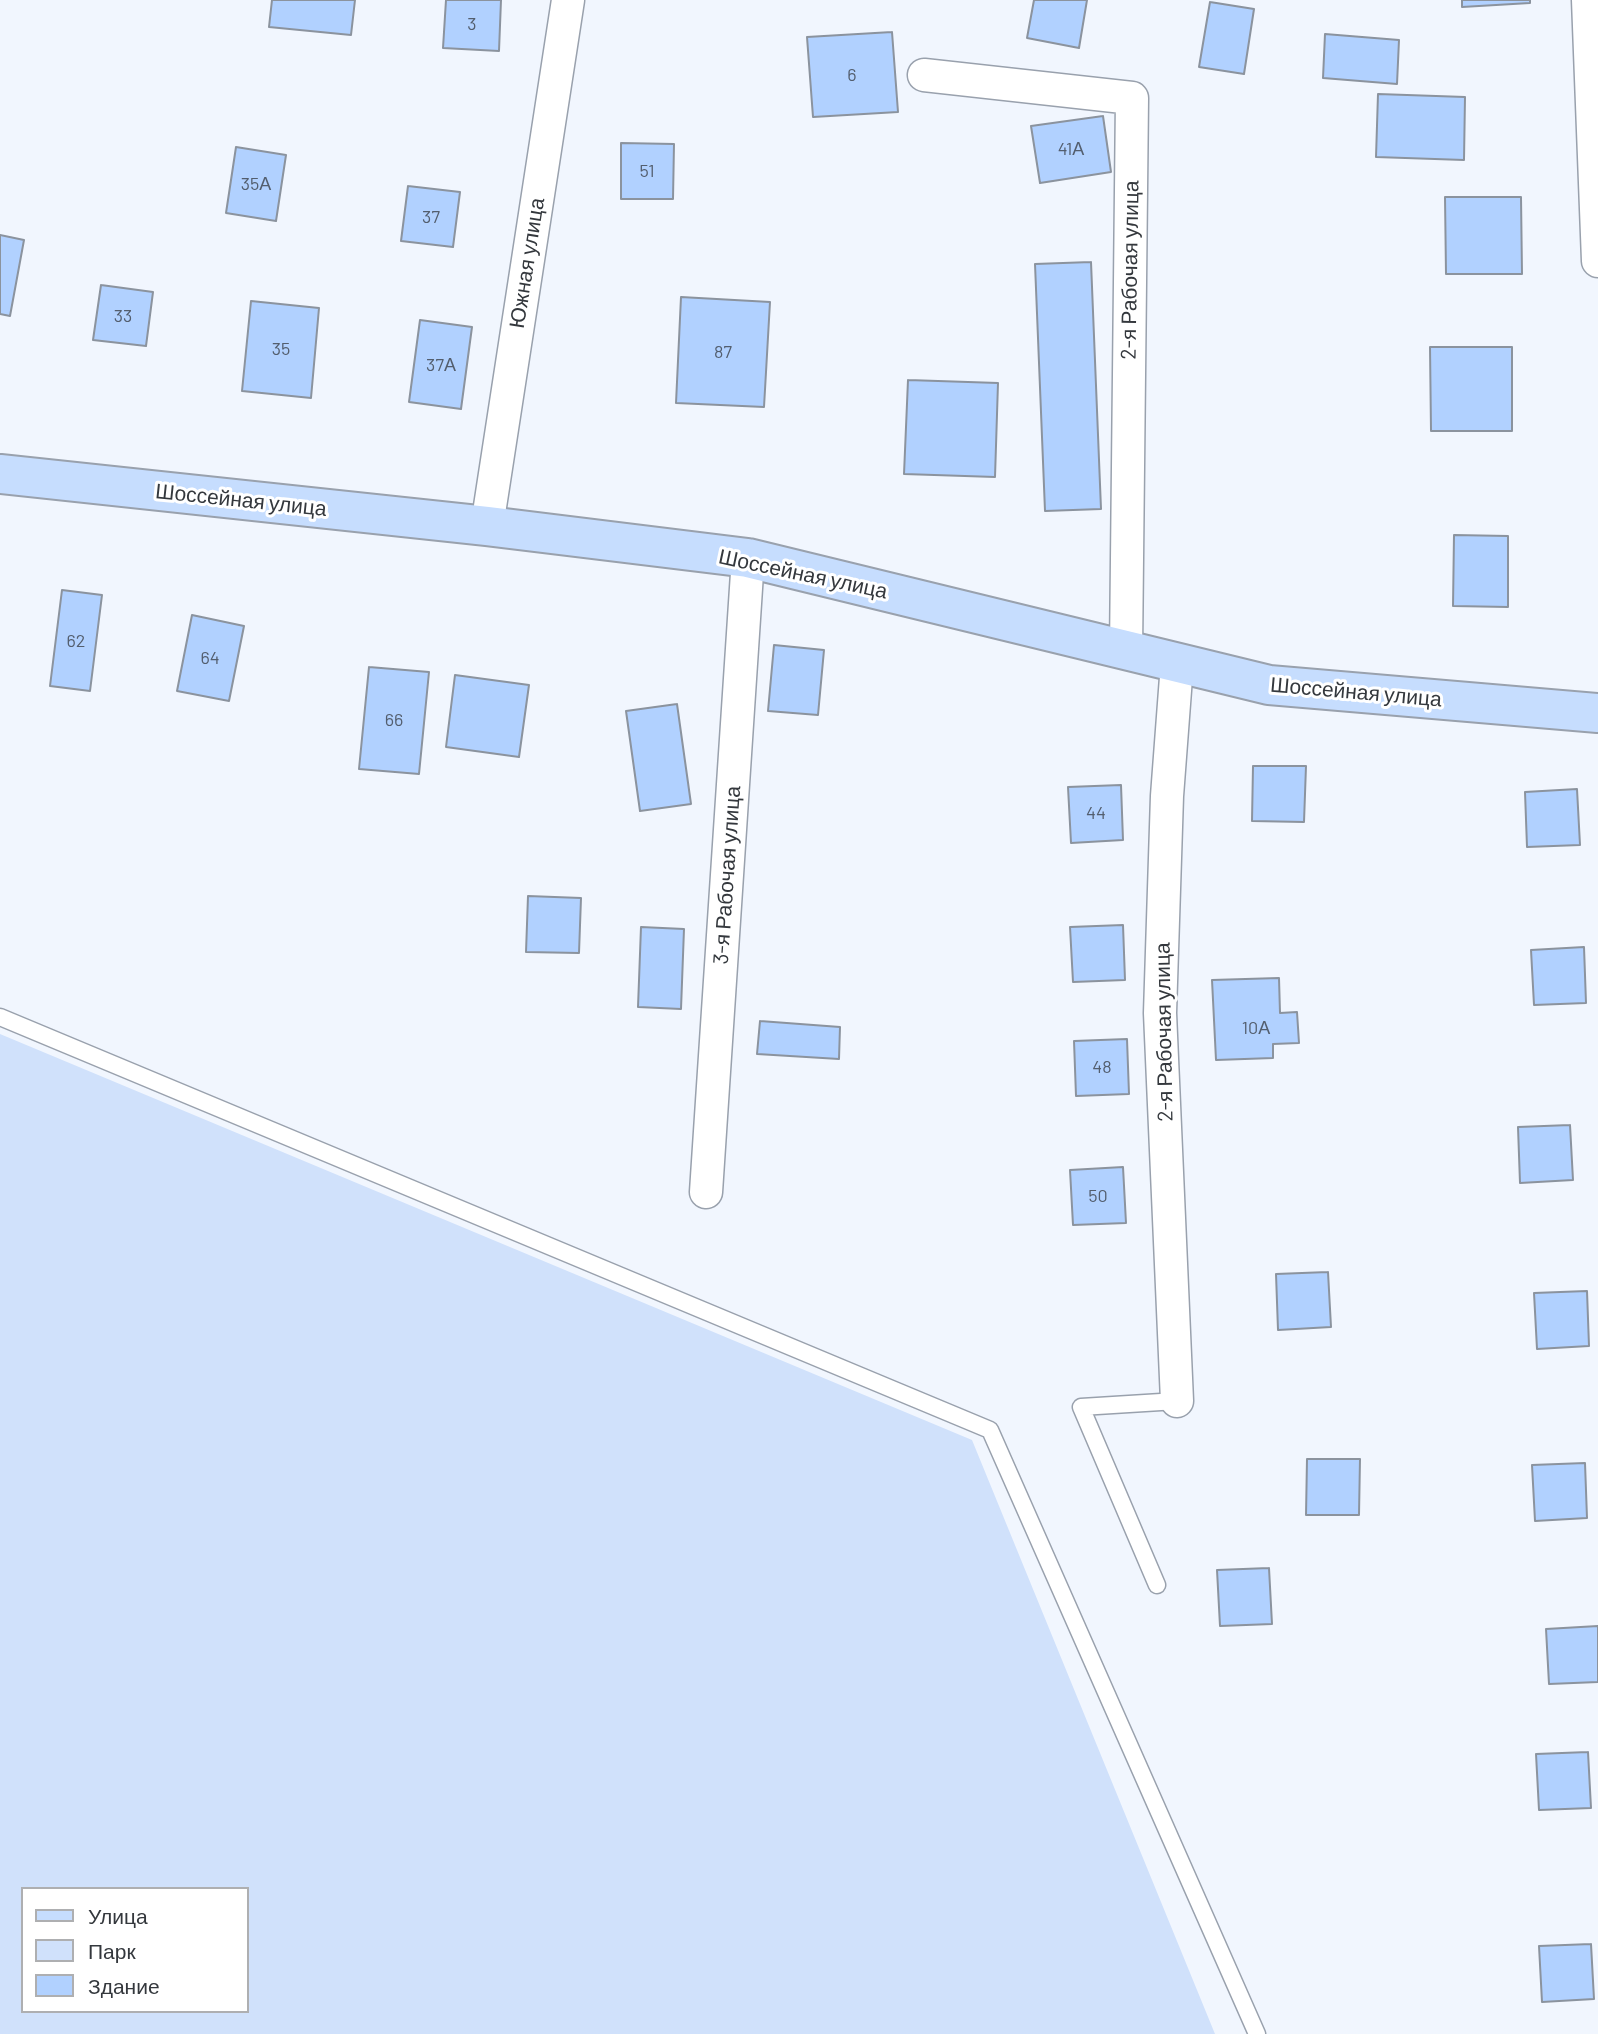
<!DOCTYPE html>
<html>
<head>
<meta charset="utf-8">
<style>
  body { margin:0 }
  #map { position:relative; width:1598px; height:2034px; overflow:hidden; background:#f1f6fe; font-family:Barlow,sans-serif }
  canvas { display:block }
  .legend { position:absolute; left:21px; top:1887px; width:228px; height:126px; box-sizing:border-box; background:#fff; border:2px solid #aeafb1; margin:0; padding:9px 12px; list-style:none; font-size:21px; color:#34383d }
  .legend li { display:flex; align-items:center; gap:14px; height:35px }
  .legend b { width:35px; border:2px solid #aeafb1 }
</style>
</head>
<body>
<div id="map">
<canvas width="1598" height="2034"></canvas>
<ul class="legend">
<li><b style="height:9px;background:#c6ddfe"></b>Улица</li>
<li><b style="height:19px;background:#d0e1fb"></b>Парк</li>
<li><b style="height:19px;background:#b1d1ff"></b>Здание</li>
</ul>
</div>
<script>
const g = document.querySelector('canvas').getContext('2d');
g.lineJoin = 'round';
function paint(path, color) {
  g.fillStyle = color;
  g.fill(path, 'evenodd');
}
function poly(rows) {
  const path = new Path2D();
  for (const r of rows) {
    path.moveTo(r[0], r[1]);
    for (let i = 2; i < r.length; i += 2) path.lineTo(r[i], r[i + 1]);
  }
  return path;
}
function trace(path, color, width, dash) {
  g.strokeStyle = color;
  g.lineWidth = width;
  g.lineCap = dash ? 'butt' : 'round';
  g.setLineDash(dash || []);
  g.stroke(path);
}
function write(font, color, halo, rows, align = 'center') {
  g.font = font + ' Barlow,sans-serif';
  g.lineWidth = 6;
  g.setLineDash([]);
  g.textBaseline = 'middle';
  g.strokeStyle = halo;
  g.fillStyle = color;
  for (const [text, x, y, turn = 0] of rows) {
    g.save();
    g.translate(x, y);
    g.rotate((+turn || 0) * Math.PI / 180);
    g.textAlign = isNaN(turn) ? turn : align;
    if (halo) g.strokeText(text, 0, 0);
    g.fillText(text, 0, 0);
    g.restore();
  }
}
paint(poly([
  [0,1034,972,1440,1215,2034,0,2034],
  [23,1889,247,1889,247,2011,23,2011]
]), '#d0e1fb');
const building = poly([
  [272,0,355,0,351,35,269,27,272,0],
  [446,0,501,0,499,51,443,48,446,0],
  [1034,0,1087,0,1079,48,1027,38,1034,0],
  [1462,0,1530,0,1530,3,1462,7,1462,0],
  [1210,2,1254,9,1244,74,1199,67,1210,2],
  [892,32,898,112,813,117,807,37,892,32],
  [1325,34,1399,40,1397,84,1323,78,1325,34],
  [1378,94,1465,97,1464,160,1376,157,1378,94],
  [1103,116,1111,172,1040,183,1031,126,1103,116],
  [621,143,674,144,673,199,621,199,621,143],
  [236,147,286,155,276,221,226,213,236,147],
  [408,186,460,192,453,247,401,241,408,186],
  [1445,197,1521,197,1522,274,1446,274,1445,197],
  [0,235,24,240,10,316,0,314,0,235],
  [1091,262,1101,509,1045,511,1035,264,1091,262],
  [101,285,153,292,146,346,93,340,101,285],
  [681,297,770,302,764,407,676,403,681,297],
  [251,301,319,308,311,398,242,391,251,301],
  [420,320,472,327,461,409,409,402,420,320],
  [1430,347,1512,347,1512,431,1431,431,1430,347],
  [908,380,998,383,995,477,904,474,908,380],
  [1454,535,1508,536,1508,607,1453,606,1454,535],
  [62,590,102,595,90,691,50,686,62,590],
  [192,615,244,626,229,701,177,691,192,615],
  [774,645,824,650,818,715,768,711,774,645],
  [369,667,429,672,419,774,359,769,369,667],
  [455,675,529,685,519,757,446,747,455,675],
  [677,704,691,804,640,811,626,711,677,704],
  [1253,766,1306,766,1304,822,1252,821,1253,766],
  [1121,785,1123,840,1071,843,1068,787,1121,785],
  [1577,789,1580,845,1527,847,1525,792,1577,789],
  [528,896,581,898,579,953,526,952,528,896],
  [1123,925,1125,980,1073,982,1070,927,1123,925],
  [641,927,684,929,681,1009,638,1007,641,927],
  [1584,947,1586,1003,1534,1005,1531,950,1584,947],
  [1279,978,1280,1013,1297,1012,1299,1043,1273,1044,1273,1058,1216,1060,1212,980,1279,978],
  [760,1021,840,1027,839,1059,757,1054,760,1021],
  [1127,1039,1129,1094,1076,1096,1074,1041,1127,1039],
  [1570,1125,1573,1180,1520,1183,1518,1127,1570,1125],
  [1123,1167,1126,1223,1073,1225,1070,1170,1123,1167],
  [1328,1272,1331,1327,1278,1330,1276,1274,1328,1272],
  [1587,1291,1589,1346,1537,1349,1534,1293,1587,1291],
  [1307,1459,1360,1459,1359,1515,1306,1515,1307,1459],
  [1585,1463,1587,1518,1535,1521,1532,1465,1585,1463],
  [1269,1568,1272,1624,1220,1626,1217,1570,1269,1568],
  [1598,1626,1598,1682,1549,1684,1546,1629,1598,1626],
  [1588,1752,1591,1808,1539,1810,1536,1754,1588,1752],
  [1591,1944,1594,1999,1542,2002,1539,1946,1591,1944]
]);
paint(building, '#b1d1ff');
trace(building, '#8b939e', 2);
const lane = poly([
  [0,1017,990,1430,1257,2034],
  [1157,1585,1081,1407,1177,1401]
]);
const street = poly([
  [1588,0,1598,261],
  [924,75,1132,98,1126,651],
  [487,526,568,0],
  [706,1192,748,558],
  [1177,1401,1160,1013,1167,796,1177,664]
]);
const secondary = poly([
  [0,474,487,526,748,558,1269,685,1598,713]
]);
trace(lane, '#99a1ad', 19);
trace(street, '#99a1ad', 35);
trace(secondary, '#99a1ad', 42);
trace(lane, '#fff', 16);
trace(street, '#fff', 32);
trace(secondary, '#c6ddfe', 38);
write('18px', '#535e6e', null, [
  ["3",472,24],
  ["6",852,75],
  ["41А",1071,149],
  ["51",647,171],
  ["35А",256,184],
  ["37",431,217],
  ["33",123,316],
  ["35",281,349],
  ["87",723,352],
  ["37А",441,365],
  ["62",76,641],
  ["64",210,658],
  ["66",394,720],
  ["44",1096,813],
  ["10А",1256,1028],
  ["48",1102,1067],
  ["50",1098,1196]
]);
write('21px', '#34383d', '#fff', [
  ["Южная улица",527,263,-81],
  ["2-я Рабочая улица",1130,270,-89],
  ["Шоссейная улица",241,500,6],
  ["Шоссейная улица",803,574,12],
  ["Шоссейная улица",1356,692,5],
  ["3-я Рабочая улица",727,875,-86],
  ["2-я Рабочая улица",1164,1032,-91]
]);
</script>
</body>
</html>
